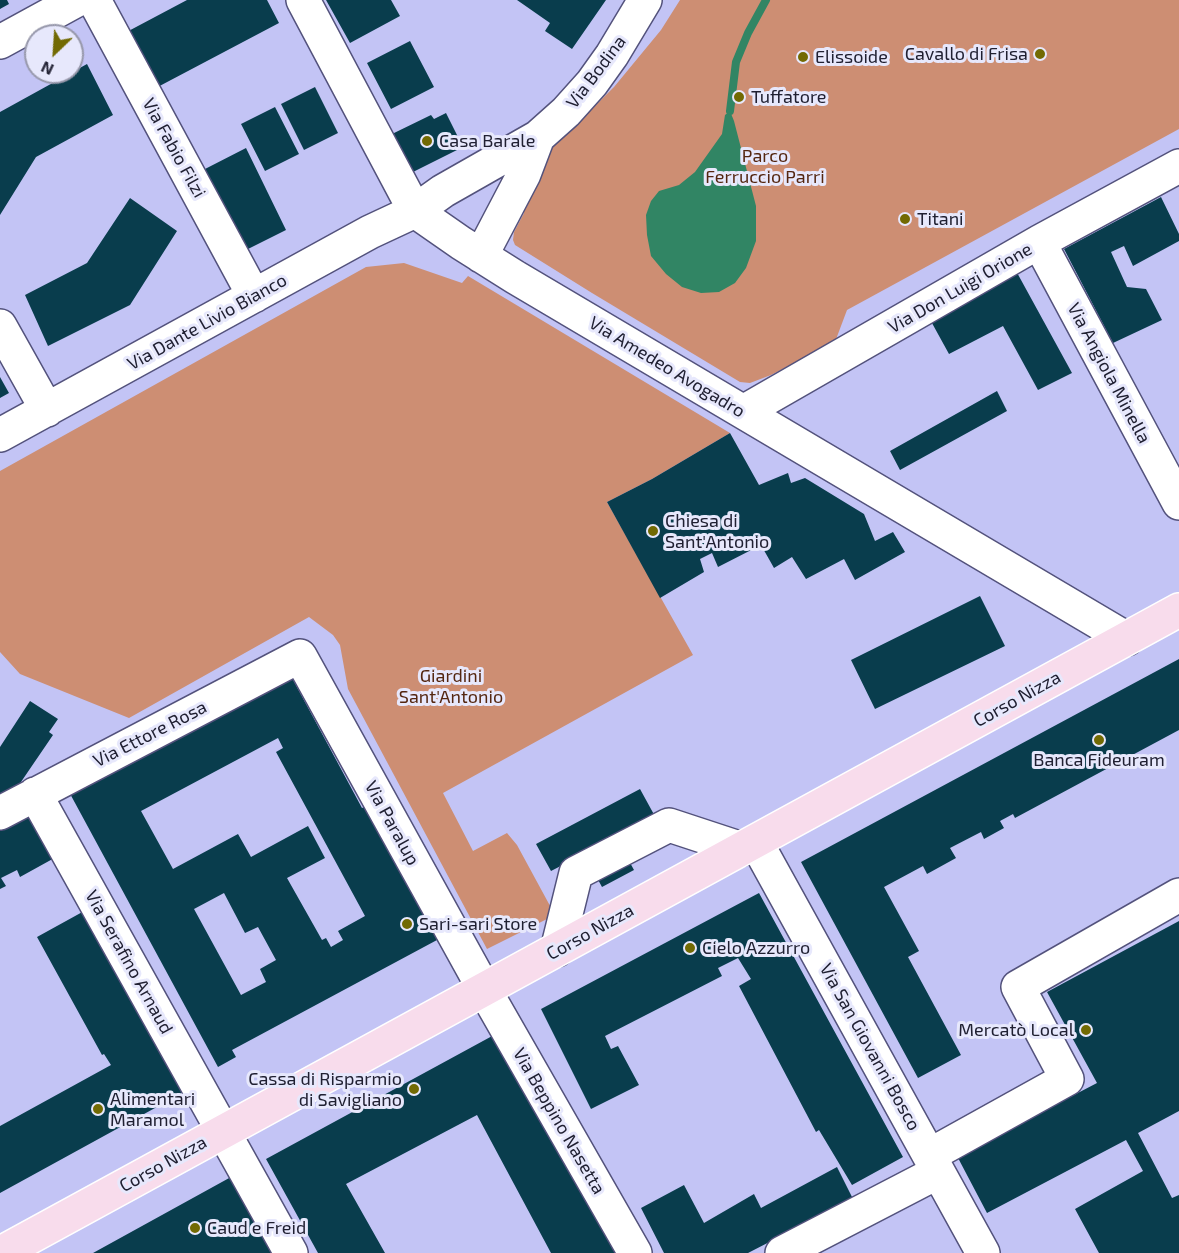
<!DOCTYPE html>
<html>
<head>
<meta charset="utf-8">
<style>
  body { margin:0 }
  #map { position:relative; width:1179px; height:1253px; overflow:hidden; background:#c3c4f5; font-family:"Exo 2",sans-serif }
  canvas { display:block }
  .north { position:absolute; left:24px; top:24px; width:60px; height:60px; box-sizing:border-box; background:#e7e8fc; border:2px solid #9798ab; border-radius:50%; rotate:205deg; font-size:16px; font-weight:700; line-height:24px; text-align:center; color:#202032 }
  .north::after { content:''; display:block; margin:auto; width:21px; height:27px; background:#726a03; clip-path:polygon(50% 0,100% 100%,50% 72%,0 100%) }
</style>
</head>
<body>
<div id="map">
<canvas width="1179" height="1253"></canvas>
<div class="north">N</div>
</div>
<script>
const g = document.querySelector('canvas').getContext('2d');
g.lineJoin = 'round';
function paint(path, color) {
  g.fillStyle = color;
  g.fill(path, 'evenodd');
}
function poly(rows) {
  const path = new Path2D();
  for (const r of rows) {
    path.moveTo(r[0], r[1]);
    for (let i = 2; i < r.length; i += 2) path.lineTo(r[i], r[i + 1]);
  }
  return path;
}
function trace(path, color, width, dash) {
  g.strokeStyle = color;
  g.lineWidth = width;
  g.lineCap = dash ? 'butt' : 'round';
  g.setLineDash(dash || []);
  g.stroke(path);
}
function write(font, color, halo, rows, align = 'center') {
  g.font = font + ' "Exo 2",sans-serif';
  g.lineWidth = 6;
  g.setLineDash([]);
  g.textBaseline = 'middle';
  g.strokeStyle = halo;
  g.fillStyle = color;
  for (const [text, x, y, turn = 0] of rows) {
    g.save();
    g.translate(x, y);
    g.rotate((+turn || 0) * Math.PI / 180);
    g.textAlign = isNaN(turn) ? turn : align;
    if (halo) g.strokeText(text, 0, 0);
    g.fillText(text, 0, 0);
    g.restore();
  }
}
paint(poly([
  [680,0,1179,0,1179,129,847,310,835,342,771,375,750,383,740,382,592,293,515,245,513,240,514,232,524,213,515,208,544,156,614,87,661,30],
  [404,263,462,283,468,276,730,433,652,479,607,502,693,655,443,793,473,851,507,833,517,845,555,915,487,949,348,689,340,645,333,635,309,617,129,718,20,674,0,652,0,471,366,267]
]), '#cd8e73');
paint(poly([
  [730,111,734,121,756,206,756,241,746,268,735,283,719,292,701,293,682,287,666,274,651,256,647,235,646,215,651,201,659,191,679,185,695,172,722,134,725,115]
]), '#318564');
trace(poly([
  [730,111,736,62,748,33,766,0]
]), '#318564', 8);
paint(poly([
  [0,0,7,0,9,4,0,9],
  [187,0,267,0,279,23,152,90,121,35],
  [326,0,391,0,400,16,350,43],
  [517,0,606,0,572,49,545,31,550,23],
  [410,41,434,87,391,109,367,63],
  [87,64,113,115,36,157,0,215,0,112],
  [315,87,338,133,304,150,281,104],
  [275,107,299,154,265,171,241,124],
  [446,113,463,147,411,173,392,134,431,115,434,119],
  [246,148,286,230,246,250,205,169],
  [1161,197,1179,234,1179,241,1133,266,1124,246,1111,252,1127,287,1146,289,1162,320,1113,343,1064,249],
  [130,198,177,231,130,305,48,346,25,295,87,263],
  [1015,269,1072,373,1038,390,1003,326,949,354,927,314],
  [0,377,9,393,0,398],
  [997,391,1007,411,900,470,890,451],
  [730,433,759,485,788,473,791,483,805,478,864,514,875,541,893,532,905,552,855,580,844,559,806,579,792,557,774,568,761,545,718,567,712,553,700,559,704,572,660,598,607,502,652,479],
  [980,596,1005,646,875,709,851,660],
  [1179,659,1179,730,1015,818,1013,814,1000,821,1004,828,984,839,981,832,950,848,956,858,927,874,923,866,884,887,919,951,908,957,961,1055,918,1078,801,862],
  [291,676,362,808,372,803,411,891,437,940,232,1050,236,1057,218,1067,68,790],
  [278,738,283,748,276,752,365,916,338,931,343,940,331,947,326,938,322,940,287,878,325,858,308,826,251,857,238,834,173,869,141,811],
  [224,893,245,933,258,927,276,960,260,969,266,982,241,995,194,909],
  [30,701,58,719,49,732,53,735,8,801,0,796,0,747],
  [640,789,657,820,618,841,634,870,602,887,584,854,551,871,536,844],
  [30,805,58,856,20,877,17,870,1,878,6,886,0,889,0,822],
  [759,893,903,1157,852,1185,819,1130,816,1132,739,986,751,979,738,958,718,968,722,976,605,1036,611,1049,618,1046,639,1085,591,1109,541,1009],
  [86,910,186,1091,0,1193,0,1126,111,1065,104,1054,102,1055,37,937],
  [1179,921,1179,1111,1138,1133,1172,1198,1179,1195,1179,1253,1099,1253,1075,1209,1143,1171,1126,1140,987,1213,957,1156,1097,1083,1047,992],
  [494,1035,618,1253,551,1253,477,1115,346,1184,385,1253,318,1253,266,1159],
  [837,1167,853,1199,748,1253,664,1253,641,1208,684,1185,704,1223,754,1194,761,1208],
  [231,1177,273,1253,93,1253]
]), '#093d4d');
const minor = poly([
  [94,0,254,296],
  [303,0,415,211,461,243,515,277,1127,639],
  [0,42,77,0],
  [1039,242,1179,503],
  [481,256,524,174,538,137],
  [0,326,47,410],
  [743,412,1039,242,1179,166],
  [0,435,370,232,415,211,443,191,538,137,566,112,592,83,612,55,645,0],
  [35,794,291,1253],
  [0,813,300,656,484,989,635,1253],
  [756,842,983,1253],
  [557,950,576,873,669,825,742,849],
  [930,1155,1067,1079,1018,987,1179,895],
  [782,1253,938,1172]
]);
const major = poly([
  [1,1253,1179,610]
]);
trace(minor, '#53527c', 36);
trace(major, '#fff', 36);
trace(minor, '#fff', 33);
trace(major, '#f8dcec', 33);
for (const [x, y, r, color] of [
  [1040,54,6,"#726a03"],
  [803,57,6,"#726a03"],
  [739,97,6,"#726a03"],
  [427,141,6,"#726a03"],
  [905,219,6,"#726a03"],
  [653,531,6,"#726a03"],
  [1099,740,6,"#726a03"],
  [407,924,6,"#726a03"],
  [690,948,6,"#726a03"],
  [1086,1030,6,"#726a03"],
  [414,1089,6,"#726a03"],
  [98,1109,6,"#726a03"],
  [195,1228,6,"#726a03"]
]) {
  const dot = new Path2D();
  dot.arc(x, y, r, 0, 2 * Math.PI);
  g.fillStyle = color;
  g.fill(dot);
  trace(dot, '#e7e8fc', 2);
}
write('18px', '#202032', '#e7e8fc', [
  ["Cavallo di Frisa",1028,54,"right"],
  ["Elissoide",815,57],
  ["Tuffatore",751,97],
  ["Casa Barale",439,141],
  ["Titani",917,219],
  ["Chiesa di",665,521],
  ["Sant'Antonio",665,542],
  ["Banca Fideuram",1099,760,"center"],
  ["Sari-sari Store",419,924],
  ["Cielo Azzurro",702,948],
  ["Mercatò Local",1074,1030,"right"],
  ["Cassa di Risparmio",402,1079,"right"],
  ["di Savigliano",402,1100,"right"],
  ["Alimentari",110,1099],
  ["Maramol",110,1120],
  ["Caud e Freid",207,1228]
], 'left');
write('18px', '#202032', '#e7e8fc', [
  ["Via Bodina",596,72,-53],
  ["Via Fabio Filzi",174,148,61],
  ["Via Don Luigi Orione",960,288,-30],
  ["Via Dante Livio Bianco",207,322,-29],
  ["Via Amedeo Avogadro",667,367,31],
  ["Via Angiola Minella",1109,373,62],
  ["Corso Nizza",1017,699,-29],
  ["Via Ettore Rosa",150,734,-27],
  ["Via Paralup",392,823,61],
  ["Corso Nizza",590,932,-29],
  ["Via Serafino Arnaud",129,962,61],
  ["Via San Giovanni Bosco",870,1047,61],
  ["Via Beppino Nasetta",559,1121,60],
  ["Corso Nizza",163,1164,-29]
]);
write('18px', '#542610', '#e7e8fc', [
  ["Parco",765,156],
  ["Ferruccio Parri",765,177],
  ["Giardini",451,676],
  ["Sant'Antonio",451,697]
]);
</script>
</body>
</html>
